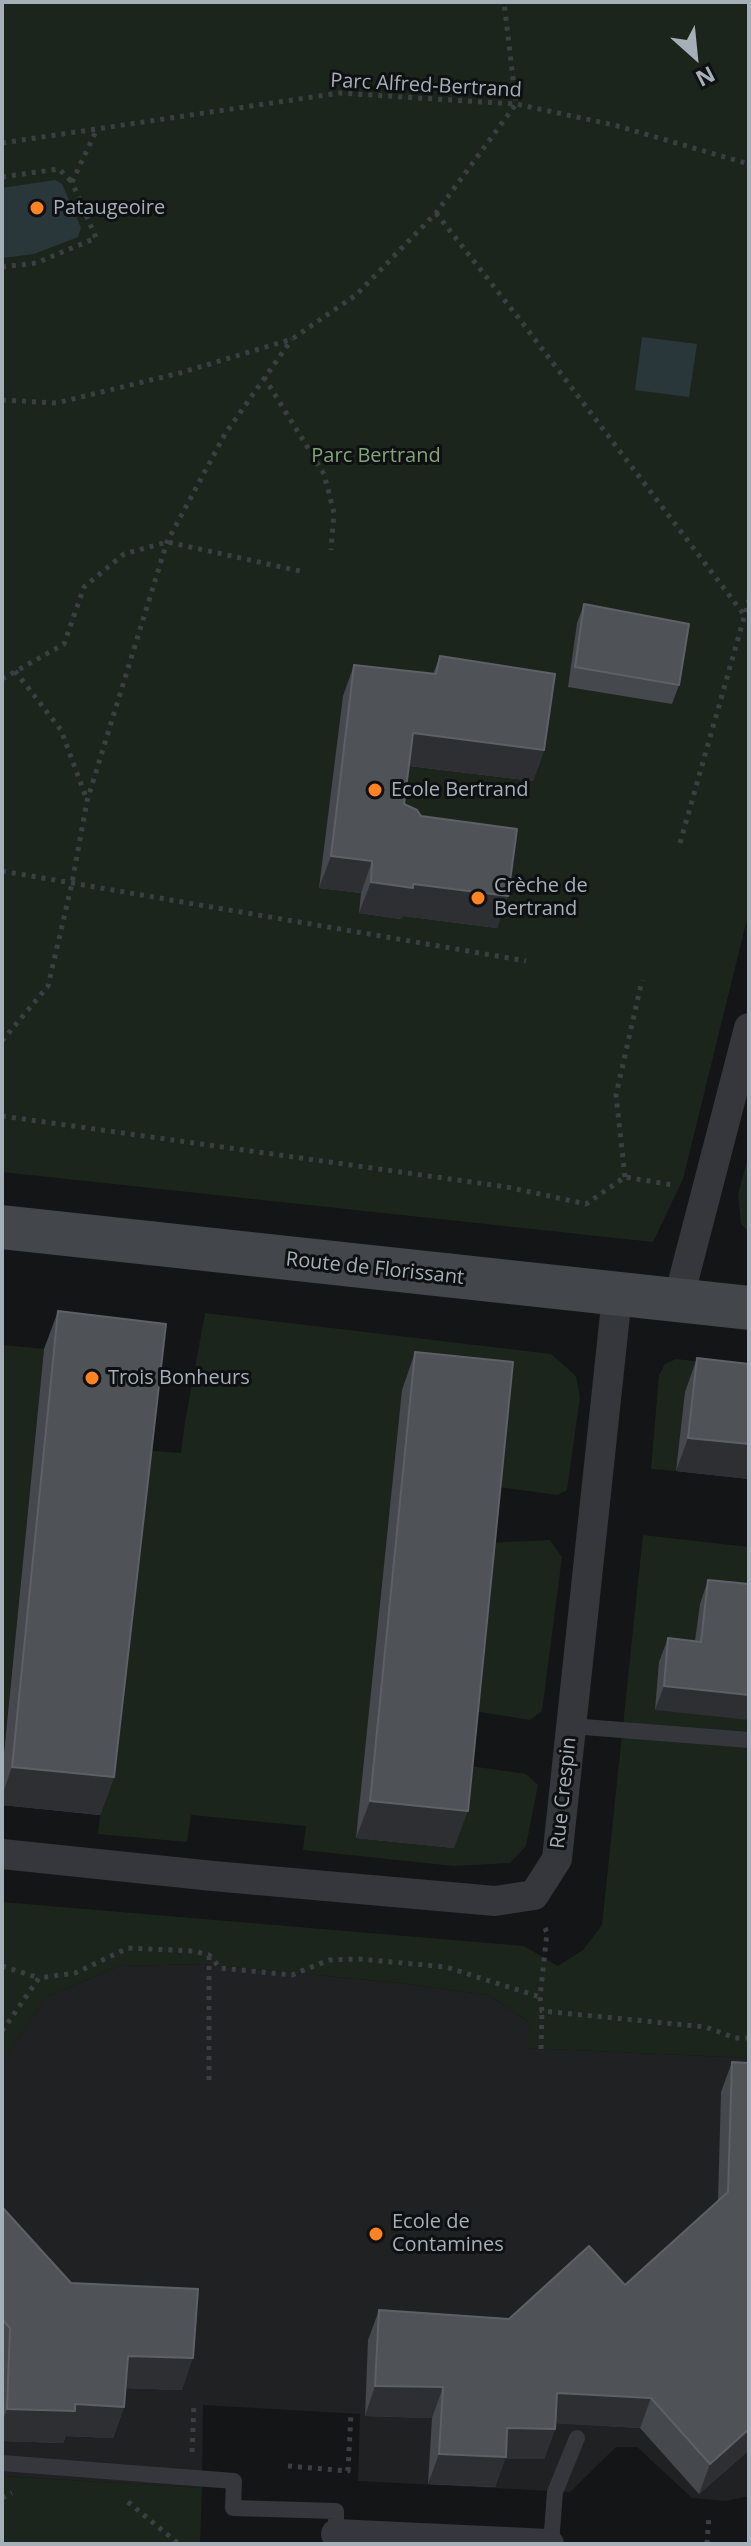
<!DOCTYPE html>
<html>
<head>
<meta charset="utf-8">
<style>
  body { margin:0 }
  #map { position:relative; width:751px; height:2546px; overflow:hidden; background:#141516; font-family:"Open Sans",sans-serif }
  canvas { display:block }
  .frame { position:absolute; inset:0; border:4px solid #a4afb8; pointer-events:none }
  .north { position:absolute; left:655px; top:16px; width:80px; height:80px; -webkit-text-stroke:6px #0f1011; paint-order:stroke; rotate:153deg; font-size:22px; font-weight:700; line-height:32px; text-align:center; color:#a4afb8 }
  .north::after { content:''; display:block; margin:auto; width:28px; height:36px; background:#a4afb8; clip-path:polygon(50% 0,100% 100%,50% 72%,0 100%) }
</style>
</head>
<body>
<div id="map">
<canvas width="751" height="2546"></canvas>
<div class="frame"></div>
<div class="north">N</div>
</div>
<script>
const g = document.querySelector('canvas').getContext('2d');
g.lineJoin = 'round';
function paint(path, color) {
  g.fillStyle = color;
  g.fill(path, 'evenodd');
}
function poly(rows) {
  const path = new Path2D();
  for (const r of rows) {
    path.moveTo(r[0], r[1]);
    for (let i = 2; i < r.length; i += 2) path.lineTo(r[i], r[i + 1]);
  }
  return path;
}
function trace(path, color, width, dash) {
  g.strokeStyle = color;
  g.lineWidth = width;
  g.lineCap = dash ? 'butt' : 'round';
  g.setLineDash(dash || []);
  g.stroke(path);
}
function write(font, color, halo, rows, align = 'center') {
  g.font = font + ' "Open Sans",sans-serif';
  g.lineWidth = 6;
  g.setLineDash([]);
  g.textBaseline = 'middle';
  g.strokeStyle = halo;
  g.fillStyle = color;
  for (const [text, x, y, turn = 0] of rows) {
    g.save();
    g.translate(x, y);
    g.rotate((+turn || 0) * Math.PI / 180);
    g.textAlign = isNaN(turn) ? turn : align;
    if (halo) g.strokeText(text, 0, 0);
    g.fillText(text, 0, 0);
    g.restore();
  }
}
paint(poly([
  [203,1964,399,1983,489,1995,530,2023,529,2048,749,2058,749,2496,726,2501,692,2498,637,2447,616,2447,570,2492,358,2481,360,2414,203,2405,202,2488,2,2476,2,2063,46,1997,119,1966]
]), '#202123');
paint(poly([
  [2,2,749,2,749,911,683,1179,653,1242,2,1172],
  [749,1154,749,1232,741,1224,738,1194],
  [205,1313,551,1354,576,1376,580,1397,567,1490,557,1495,491,1486,463,1765,526,1774,538,1785,526,1846,510,1863,454,1866,303,1850,306,1826,191,1815,187,1842,98,1834,141,1450,181,1453,185,1422],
  [2,1345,44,1349,2,1770],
  [676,1359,747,1367,676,1471,651,1469,659,1375,665,1364],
  [643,1535,749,1547,749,2058,528,2048,530,2023,489,1995,399,1983,203,1964,119,1966,46,1997,2,2063,2,1902,524,1946,558,1966,583,1950,602,1925],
  [550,1540,562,1557,542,1711,530,1720,468,1710,485,1543],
  [2,2476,202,2488,200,2544,2,2544]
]), '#1c251c');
paint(poly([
  [55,180,62,184,81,228,78,237,34,254,2,258,2,188],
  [642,337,697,344,689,397,635,390]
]), '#29373b');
trace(poly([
  [2,143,339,93,516,104,614,125,749,164],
  [2,177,59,169,72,182],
  [436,213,521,321,745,616],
  [2,267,36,263,96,238,72,182,97,129],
  [264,377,324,474,334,513,331,550],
  [2,400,56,403,180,373,292,339,356,295,436,213,516,104,504,2],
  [15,671,61,730,87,800],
  [2,679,64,644,84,587,124,554,167,542,300,571],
  [680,843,749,600],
  [2,871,526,961],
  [2,1041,48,986,72,883,87,801,167,542,225,434,292,339],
  [2,1116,507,1187,586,1204,625,1177,673,1185],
  [625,1177,616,1095,642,980],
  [545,1928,547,1933,540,1997,542,2011,706,2027,735,2038,749,2038],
  [209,1956,209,2080],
  [2,1966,39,1978],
  [2,2031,39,1978,75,1973,128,1948,193,1951,209,1955,220,1968,292,1975,329,1960,359,1959,446,1967,540,1997],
  [541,2049,542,2011],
  [192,2452,194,2404],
  [288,2466,348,2471,351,2413],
  [2,2498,12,2493],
  [128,2502,179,2544],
  [707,2544,709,2515]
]), '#3b3f43', 5, [4, 6]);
trace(poly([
  [571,1726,749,1740],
  [2,2463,234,2481,233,2508,336,2511,336,2534],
  [551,2544,555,2492,577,2438]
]), '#35373c', 16);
trace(poly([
  [678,1301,749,1028],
  [2,1854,213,1876,495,1901,534,1895,557,1859,617,1296],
  [336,2534,549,2544]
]), '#35373c', 30);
trace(poly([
  [2,1227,749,1308]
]), '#43474c', 44);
paint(poly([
  [584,604,679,685,672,704,568,687,577,623],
  [440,656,544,750,533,781,409,766,404,804,421,816,508,896,497,928,403,916,401,919,359,913,361,893,319,888,343,696,354,665,433,674],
  [58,1311,114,1777,100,1815,2,1805,2,1773,44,1349],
  [415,1352,454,1848,356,1838,402,1390],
  [697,1358,749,1364,749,1479,676,1471,685,1392],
  [708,1580,749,1584,655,1710,659,1662,668,1638,695,1641,700,1604],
  [732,2062,749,2063,749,2450,699,2494,640,2428,556,2423,555,2429,544,2459,505,2459,495,2487,428,2484,432,2418,365,2416,368,2340,379,2310,509,2319,625,2285,718,2201,721,2092],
  [2,2207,71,2283,182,2390,126,2388,124,2407,113,2438,66,2436,63,2443,2,2441]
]), '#45484c');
paint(poly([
  [413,733,544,750,533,781,402,765],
  [331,856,372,861,361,893,319,888],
  [371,882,413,884,508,896,497,928,403,916,401,919,359,913],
  [688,1438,749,1444,749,1479,676,1471],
  [664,1686,749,1695,749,1720,655,1710],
  [12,1767,114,1777,100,1815,2,1805,2,1796],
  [370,1801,468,1811,454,1848,356,1838],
  [128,2356,193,2358,182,2390,116,2388],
  [375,2386,443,2387,432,2418,365,2416],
  [557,2393,651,2398,640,2428,546,2423],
  [75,2404,124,2407,113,2438,66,2436,63,2443,2,2441,2,2423,7,2409],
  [507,2428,555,2429,544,2459,505,2459,495,2487,428,2484,439,2454],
  [749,2429,749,2450,699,2494,710,2464]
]), '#2d2f32');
const building = poly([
  [584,604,689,624,679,685,575,667,584,604],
  [440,656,555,674,544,750,413,733,404,804,417,810,421,816,517,829,508,896,413,884,413,888,371,882,372,861,331,856,354,665,436,674,440,656],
  [58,1311,166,1324,114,1777,12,1767,58,1311],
  [415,1352,513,1362,468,1811,370,1801,415,1352],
  [697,1358,749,1364,749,1444,688,1438,697,1358],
  [708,1580,749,1584,749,1695,664,1686,668,1638,701,1642,708,1580],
  [732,2062,749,2063,749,2429,710,2464,651,2398,557,2393,555,2429,507,2428,506,2457,439,2454,443,2387,375,2386,379,2310,509,2319,589,2246,625,2285,728,2192,732,2062],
  [2,2207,71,2283,198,2289,193,2358,128,2356,124,2407,75,2404,75,2411,7,2409,10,2328,2,2319,2,2207]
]);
paint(building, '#4f5358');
trace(building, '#5d6167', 2);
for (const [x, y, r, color] of [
  [37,208,8,"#ff8223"],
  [375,790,8,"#ff8223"],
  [478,898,8,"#ff8223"],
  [92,1378,8,"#ff8223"],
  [376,2234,8,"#ff8223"]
]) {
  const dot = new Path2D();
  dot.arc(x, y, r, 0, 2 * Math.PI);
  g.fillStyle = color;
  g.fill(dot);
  trace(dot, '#0f1011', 3);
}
write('20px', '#a4afb8', '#0f1011', [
  ["Parc Alfred-Bertrand",426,86,3],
  ["Route de Florissant",375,1269,6],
  ["Rue Crespin",564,1793,-84]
]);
write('20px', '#a4afb8', '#0f1011', [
  ["Pataugeoire",53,208],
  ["Ecole Bertrand",391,790],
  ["Crèche de",494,886],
  ["Bertrand",494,909],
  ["Trois Bonheurs",108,1378],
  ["Ecole de",392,2222],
  ["Contamines",392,2245]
], 'left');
write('20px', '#81a579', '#0f1011', [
  ["Parc Bertrand",376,456]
]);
</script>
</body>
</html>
